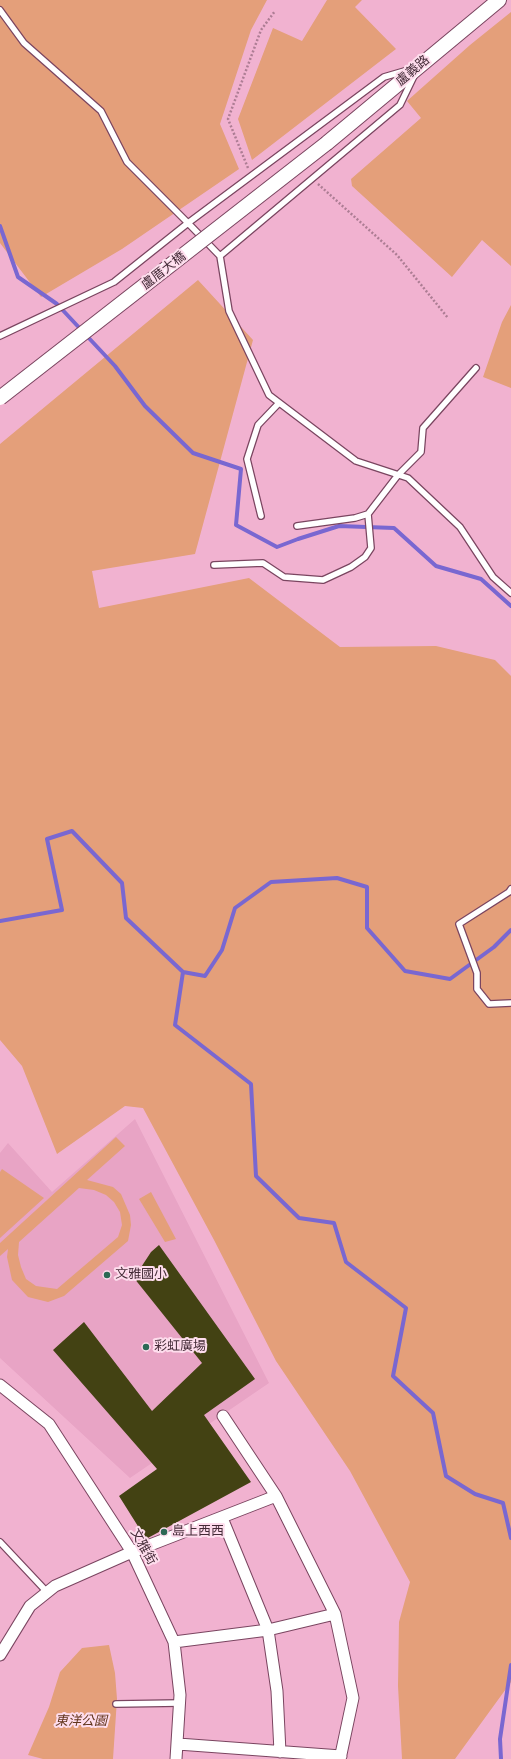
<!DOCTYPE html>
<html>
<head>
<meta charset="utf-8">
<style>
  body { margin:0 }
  canvas { display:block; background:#f1b2d0 }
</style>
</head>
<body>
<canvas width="511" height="1759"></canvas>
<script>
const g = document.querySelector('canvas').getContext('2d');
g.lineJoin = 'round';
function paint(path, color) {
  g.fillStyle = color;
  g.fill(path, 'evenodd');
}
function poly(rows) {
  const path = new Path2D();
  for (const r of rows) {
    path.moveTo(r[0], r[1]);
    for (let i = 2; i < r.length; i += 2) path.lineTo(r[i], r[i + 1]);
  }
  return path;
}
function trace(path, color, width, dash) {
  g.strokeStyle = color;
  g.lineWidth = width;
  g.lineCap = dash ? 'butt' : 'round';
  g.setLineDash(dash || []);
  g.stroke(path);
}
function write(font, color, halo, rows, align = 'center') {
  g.font = font + ' "Times New Roman","Noto Sans TC",serif';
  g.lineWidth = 4;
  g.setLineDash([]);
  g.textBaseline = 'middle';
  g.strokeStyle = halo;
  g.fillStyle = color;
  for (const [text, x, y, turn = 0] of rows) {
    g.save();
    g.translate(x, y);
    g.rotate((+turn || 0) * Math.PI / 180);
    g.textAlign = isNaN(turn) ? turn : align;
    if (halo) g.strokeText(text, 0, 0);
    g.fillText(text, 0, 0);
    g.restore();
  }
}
paint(poly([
  [135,1119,269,1383,130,1478,0,1358,0,1153,8,1143,52,1192]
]), '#e8a4c5');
paint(poly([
  [0,0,267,0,251,30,220,124,239,169,122,249,41,297,0,243],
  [327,0,362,0,355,7,396,49,252,160,238,119,273,28,302,41],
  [511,12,511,266,482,240,452,277,352,186,351,179,421,118,407,101,470,45],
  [198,280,253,340,195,554,92,571,99,608,249,578,340,647,436,646,495,660,511,676,511,1682,455,1759,402,1759,398,1686,399,1622,410,1582,350,1471,276,1361,214,1240,143,1108,125,1106,57,1154,22,1066,0,1040,0,444],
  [511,305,511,388,483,377,502,322],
  [116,1137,125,1146,87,1180,113,1187,121,1194,130,1215,131,1225,128,1241,64,1296,48,1302,28,1297,12,1280,7,1257,8,1249,0,1256,0,1243],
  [79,1188,94,1190,106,1195,114,1202,120,1212,122,1225,118,1237,57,1289,36,1286,26,1279,21,1267,18,1255,19,1242],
  [2,1169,44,1198,0,1238,0,1172],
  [151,1192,176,1239,165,1242,139,1199],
  [109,1645,115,1673,117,1699,113,1759,43,1759,28,1755,49,1707,60,1672,82,1648]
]), '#e49f7a');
trace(poly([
  [0,226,18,277,57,304,115,366,145,406,193,453,241,469,236,525,277,547,298,539,339,526,394,528,436,566,481,579,511,606],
  [0,921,62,910,47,839,72,831,122,883,126,918,183,972,175,1025,251,1084,256,1176,299,1218,334,1223,346,1262,406,1308,393,1376,433,1413,446,1476,475,1494,503,1503,511,1538],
  [183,972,205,976,222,950,235,908,271,882,337,878,367,887,367,928,405,971,450,979,494,947,511,930],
  [501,1759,500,1739,511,1665]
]), '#7967d1', 4);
paint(poly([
  [159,1245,255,1379,204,1415,251,1482,146,1539,119,1496,157,1469,53,1350,84,1322,152,1411,202,1363,134,1278,151,1252]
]), '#434213');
const service = poly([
  [0,10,24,43,101,111,127,162,188,223,384,77,408,70],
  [220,256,400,105,414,76],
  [0,336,114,282,188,223,220,256,229,311,269,395,356,461,408,478,460,527,493,577,511,593],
  [261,516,247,459,258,425,279,403],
  [297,526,355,518,368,514,398,475,421,452,423,428,476,368],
  [214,565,263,563,284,577,323,580,351,567,365,557,371,548,368,514],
  [511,889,509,892,459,924,477,973,477,989,489,1004,511,1003],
  [0,1542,47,1592],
  [116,1704,180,1703]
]);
const minor = poly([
  [0,1385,49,1424,132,1552,174,1642,180,1695,176,1759],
  [223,1416,276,1496,335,1614,353,1698,340,1759],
  [222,1518,268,1630,277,1691,280,1752],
  [174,1642,268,1630,335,1614],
  [0,1655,30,1606,55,1586,132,1552,276,1496],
  [178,1744,341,1756]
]);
const tertiary = poly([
  [327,143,499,0]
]);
trace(service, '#7a4560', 8);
trace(minor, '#7a4560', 13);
trace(tertiary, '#7a4560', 16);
trace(poly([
  [248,168,228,119,261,30,275,11],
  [318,184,397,255,448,318]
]), '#ad7d94', 2.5, [2, 2]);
trace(service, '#fff', 5.5);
trace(minor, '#fff', 11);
trace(tertiary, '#fff', 14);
const tertiaryBridge = poly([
  [0,398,327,143]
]);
trace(tertiaryBridge, '#7a4560', 16, []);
trace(tertiaryBridge, '#fff', 14);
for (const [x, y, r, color] of [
  [107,1275,4,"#2c6955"],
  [146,1347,4,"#2c6955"],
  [164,1532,4,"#2c6955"]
]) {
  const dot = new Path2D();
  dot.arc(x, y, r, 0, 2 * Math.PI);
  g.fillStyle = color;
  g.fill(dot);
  trace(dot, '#fedded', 1.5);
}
write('13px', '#442b37', '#fedded', [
  ["盧義路",413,71,-40],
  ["盧厝大橋",164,271,-38],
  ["文雅街",143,1547,61]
]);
write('13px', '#442b37', '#fedded', [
  ["文雅國小",115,1275],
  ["彩虹廣場",154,1347],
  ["島上西西",172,1532]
], 'left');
write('italic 13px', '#62351c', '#fedded', [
  ["東洋公園",81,1722]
]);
</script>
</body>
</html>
